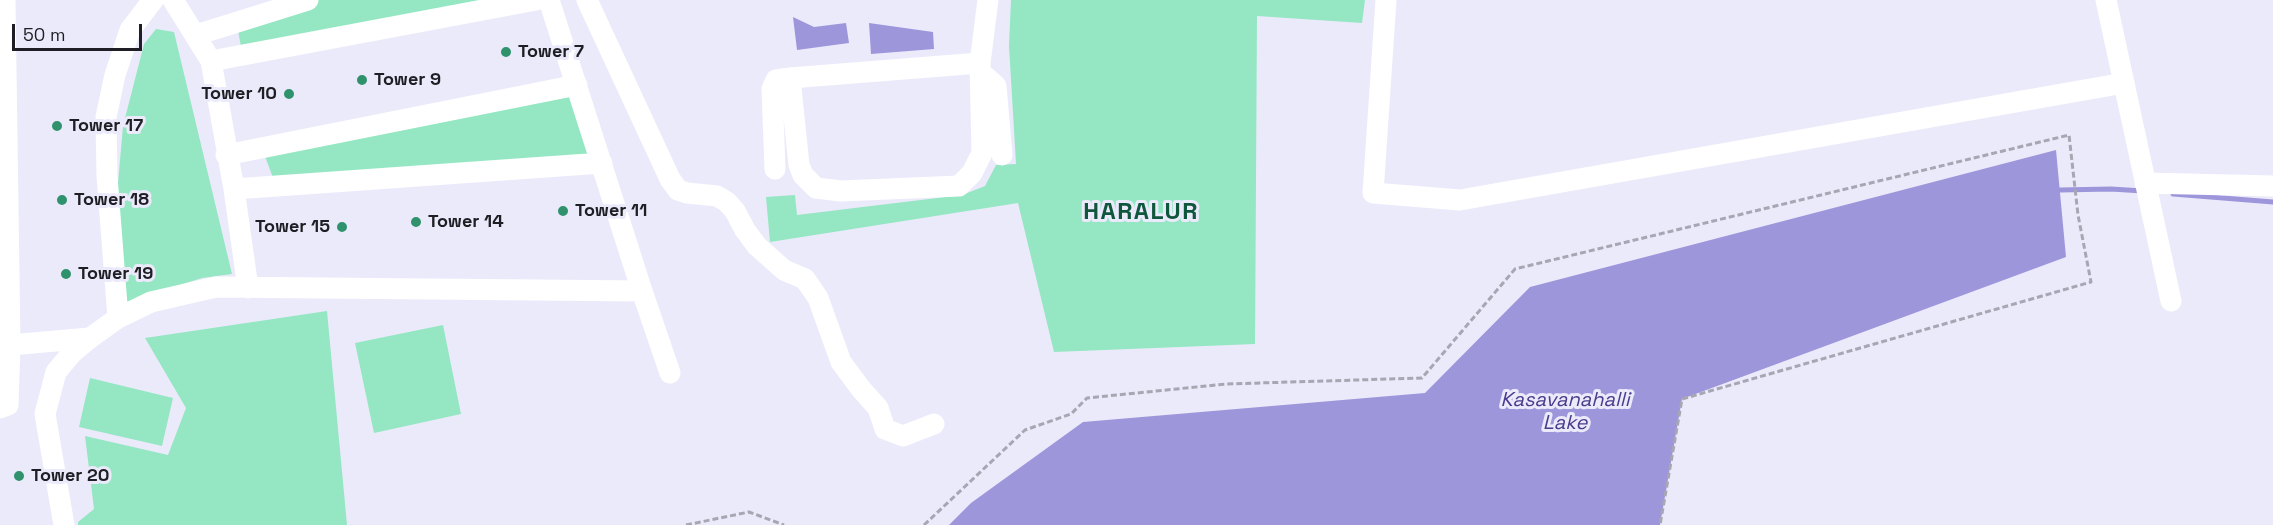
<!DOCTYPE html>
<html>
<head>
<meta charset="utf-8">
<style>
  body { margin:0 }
  #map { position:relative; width:2273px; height:525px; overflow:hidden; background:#ebeafa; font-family:"Space Grotesk",sans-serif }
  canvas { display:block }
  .scale { position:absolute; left:12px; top:24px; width:130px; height:27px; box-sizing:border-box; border:3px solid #1f1e24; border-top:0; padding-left:8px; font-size:18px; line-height:21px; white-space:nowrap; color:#1f1e24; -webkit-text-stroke:4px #ebeafa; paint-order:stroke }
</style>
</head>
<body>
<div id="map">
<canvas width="2273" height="525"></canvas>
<div class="scale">50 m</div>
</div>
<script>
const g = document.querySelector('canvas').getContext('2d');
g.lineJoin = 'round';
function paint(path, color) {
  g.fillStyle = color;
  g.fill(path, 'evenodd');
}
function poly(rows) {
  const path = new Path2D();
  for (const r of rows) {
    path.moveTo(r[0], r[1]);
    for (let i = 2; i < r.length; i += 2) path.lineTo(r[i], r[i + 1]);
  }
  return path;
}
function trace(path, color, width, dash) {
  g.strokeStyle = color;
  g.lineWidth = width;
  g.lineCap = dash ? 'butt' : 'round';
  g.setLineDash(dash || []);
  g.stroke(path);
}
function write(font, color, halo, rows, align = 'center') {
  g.font = font + ' "Space Grotesk",sans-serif';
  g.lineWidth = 6;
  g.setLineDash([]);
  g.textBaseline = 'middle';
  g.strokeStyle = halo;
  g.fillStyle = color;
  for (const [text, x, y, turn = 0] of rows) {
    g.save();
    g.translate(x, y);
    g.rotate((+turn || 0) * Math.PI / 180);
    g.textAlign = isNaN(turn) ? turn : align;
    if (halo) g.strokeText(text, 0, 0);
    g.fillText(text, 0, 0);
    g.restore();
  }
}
paint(poly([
  [316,0,523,0,242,52,237,25],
  [1011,0,1365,0,1362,23,1257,16,1255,344,1054,352,1018,203,770,242,766,197,795,195,797,215,962,195,985,186,996,165,1016,164,1009,46],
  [156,29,174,32,232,274,202,278,167,289,125,312,116,206,123,126,144,44],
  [573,89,595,157,275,183,263,151],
  [327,311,347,525,78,525,78,522,94,509,85,436,168,455,186,408,145,338],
  [443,325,461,414,374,433,355,343],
  [90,378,173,398,162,446,79,427]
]), '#94e7c2');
paint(poly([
  [793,17,814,27,846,23,849,43,797,50],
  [869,23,933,32,934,49,871,54],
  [2056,150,2066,257,1682,399,1660,525,949,525,971,503,1083,422,1425,393,1530,287]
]), '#9d96db');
trace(poly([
  [2060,190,2111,189,2143,191],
  [2173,194,2273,202]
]), '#9d96db', 5);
trace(poly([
  [686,525,749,512,784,525],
  [924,525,1025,430,1071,414,1087,398,1226,384,1422,378,1515,269,2069,135,2078,215,2091,282,1682,399,1660,525]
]), '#a7a6b2', 3, [6, 3]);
trace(poly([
  [173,0,211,61,234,189,248,288],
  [587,0,670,179,678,190,687,193,717,196,727,202,735,211,745,230,757,246,784,270,805,279,818,298,841,362,861,389,878,408,885,429,903,436,934,424],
  [1386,0,1373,193,1460,200,2124,83],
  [2106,0,2171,301],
  [196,35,308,0],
  [211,61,536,0],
  [980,63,982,153,972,173,959,186,841,191,816,188,803,175,799,165,790,78,980,63],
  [980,63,988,0],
  [980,72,996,86,1002,155],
  [226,155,577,85],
  [775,169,772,89,776,80,790,78],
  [2145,183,2273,186],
  [234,189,602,163],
  [642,291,670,373],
  [118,318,107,176,106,117,115,75,130,30,153,0],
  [10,345,90,338],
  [0,408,8,405,10,345,5,0],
  [64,525,45,414,56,372,72,353,90,338,118,318,151,302,216,287,642,291,549,0]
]), '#fff', 21);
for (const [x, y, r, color] of [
  [506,52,6,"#2f926d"],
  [362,80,6,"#2f926d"],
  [289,94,6,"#2f926d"],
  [57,126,6,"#2f926d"],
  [62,200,6,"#2f926d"],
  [563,211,6,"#2f926d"],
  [416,222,6,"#2f926d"],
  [342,227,6,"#2f926d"],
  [66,274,6,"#2f926d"],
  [19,476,6,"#2f926d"]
]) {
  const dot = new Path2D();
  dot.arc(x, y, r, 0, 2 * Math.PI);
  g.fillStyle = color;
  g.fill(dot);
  trace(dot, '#ebeafa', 2);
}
write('bold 18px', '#1f1e24', '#ebeafa', [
  ["Tower 7",518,52],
  ["Tower 9",374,80],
  ["Tower 10",277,94,"right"],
  ["Tower 17",69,126],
  ["Tower 18",74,200],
  ["Tower 11",575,211],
  ["Tower 14",428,222],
  ["Tower 15",330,227,"right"],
  ["Tower 19",78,274],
  ["Tower 20",31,476]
], 'left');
write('italic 20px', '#4b3b8c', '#ebeafa', [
  ["Kasavanahalli",1565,401],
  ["Lake",1565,424]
]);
g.letterSpacing = '1.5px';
write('bold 24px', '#0f563d', '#ebeafa', [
  ["HARALUR",1141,212]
]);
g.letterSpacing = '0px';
</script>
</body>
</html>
